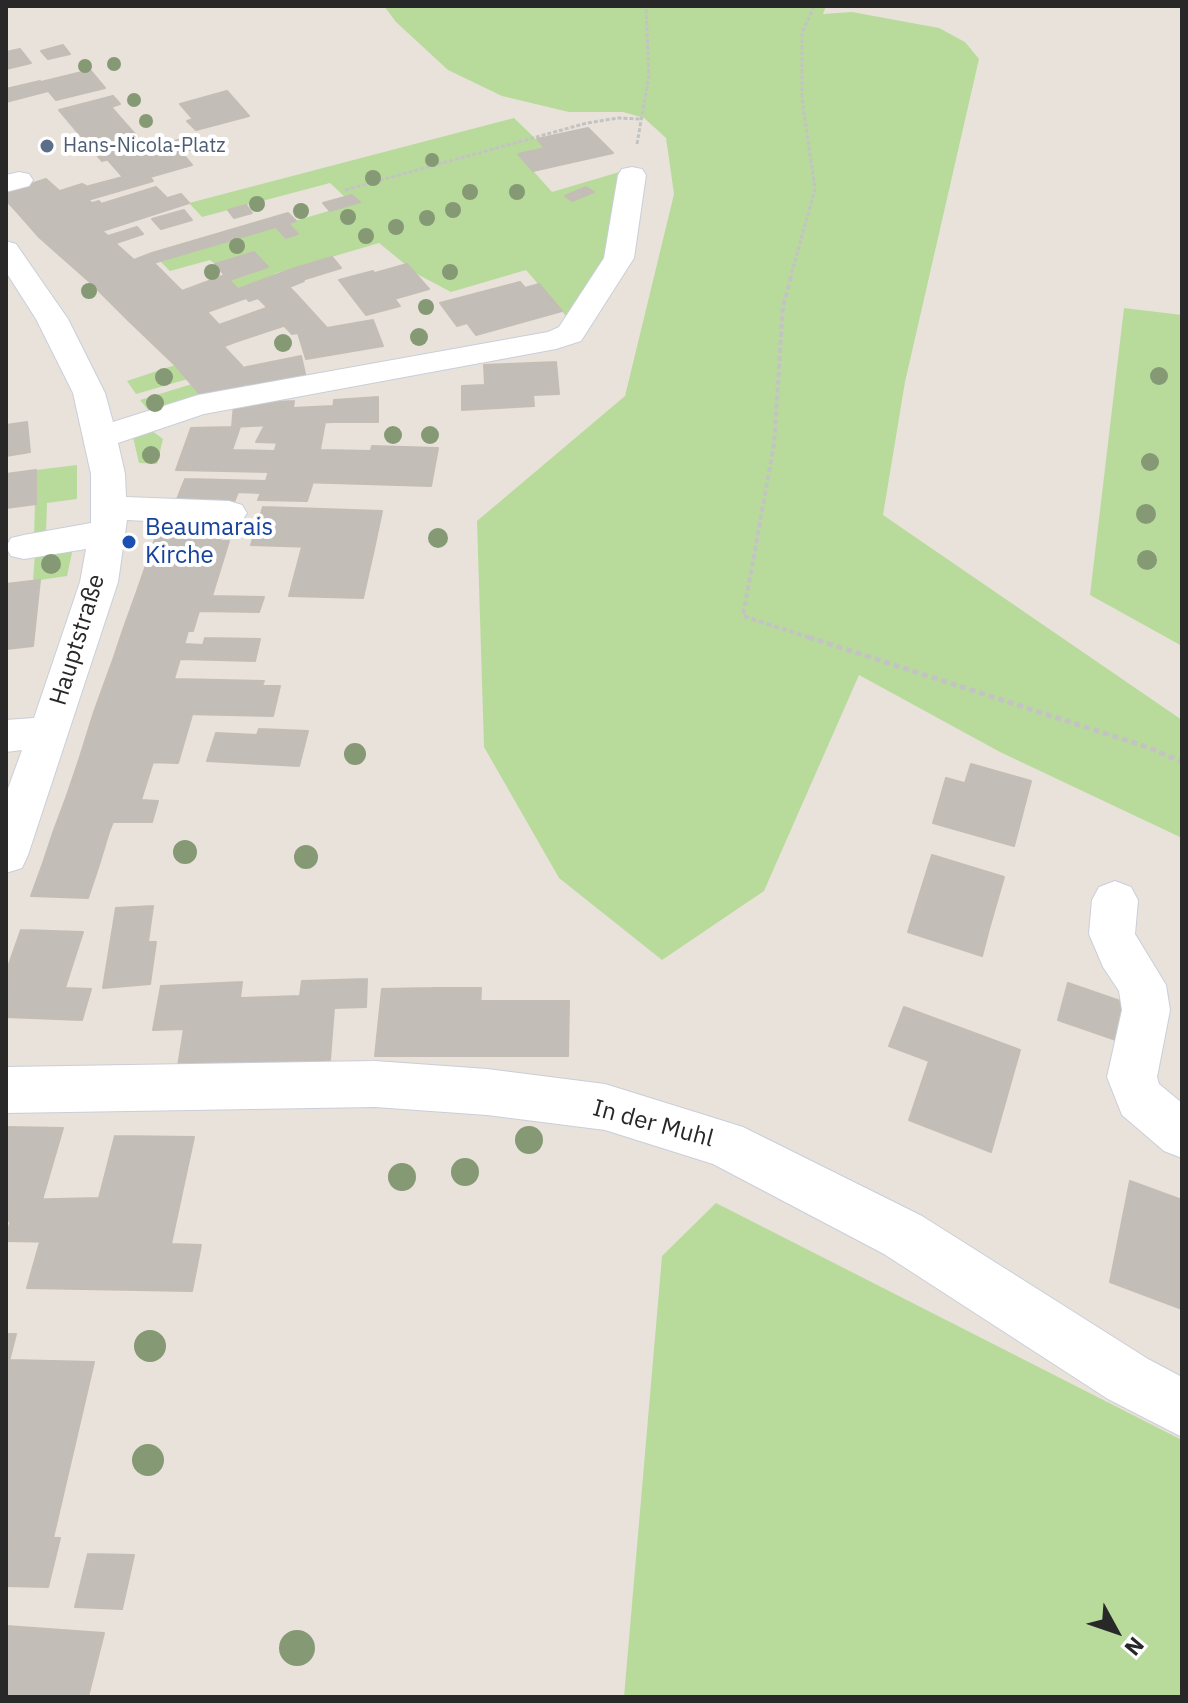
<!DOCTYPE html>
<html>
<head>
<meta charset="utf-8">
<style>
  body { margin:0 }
  #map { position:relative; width:1188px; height:1703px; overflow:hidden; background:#e9e2db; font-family:"IBM Plex Sans",sans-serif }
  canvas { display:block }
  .frame { position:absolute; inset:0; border:8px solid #282828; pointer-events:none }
  .north { position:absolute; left:1076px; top:1591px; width:80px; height:80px; -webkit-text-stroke:6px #fff; paint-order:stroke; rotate:130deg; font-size:22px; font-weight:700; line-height:32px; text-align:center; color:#282828 }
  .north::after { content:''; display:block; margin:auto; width:28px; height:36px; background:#282828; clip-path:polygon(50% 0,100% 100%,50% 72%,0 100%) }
</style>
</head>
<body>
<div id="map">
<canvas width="1188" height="1703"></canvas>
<div class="frame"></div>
<div class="north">N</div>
</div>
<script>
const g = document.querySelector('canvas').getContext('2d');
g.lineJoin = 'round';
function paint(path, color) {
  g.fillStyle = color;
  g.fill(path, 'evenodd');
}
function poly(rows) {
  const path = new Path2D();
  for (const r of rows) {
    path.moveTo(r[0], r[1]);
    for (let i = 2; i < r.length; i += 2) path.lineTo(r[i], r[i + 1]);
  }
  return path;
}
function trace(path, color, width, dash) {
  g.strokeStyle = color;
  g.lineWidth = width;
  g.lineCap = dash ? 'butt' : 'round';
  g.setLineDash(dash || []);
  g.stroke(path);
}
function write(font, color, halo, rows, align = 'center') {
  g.font = font + ' "IBM Plex Sans",sans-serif';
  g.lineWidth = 8;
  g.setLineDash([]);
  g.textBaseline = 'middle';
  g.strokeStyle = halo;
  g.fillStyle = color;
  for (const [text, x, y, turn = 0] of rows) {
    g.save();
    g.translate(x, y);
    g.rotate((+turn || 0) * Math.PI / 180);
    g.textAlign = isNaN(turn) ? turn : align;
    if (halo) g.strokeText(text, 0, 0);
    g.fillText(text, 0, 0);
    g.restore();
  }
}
paint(poly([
  [384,6,826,6,823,14,852,12,939,28,965,42,979,59,905,382,883,515,1182,720,1182,838,1000,752,859,675,764,891,662,960,559,878,484,747,477,521,625,396,674,194,666,138,644,118,623,112,569,112,502,96,448,70,396,22],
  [514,118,545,148,519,155,552,192,626,170,614,245,571,322,526,270,451,292,417,274,379,243,274,274,275,277,238,289,229,280,268,267,254,252,215,264,210,260,170,271,160,261,276,227,298,234,288,223,359,202,352,195,345,197,330,183,202,217,189,203],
  [1124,308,1182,315,1182,646,1090,595],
  [175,365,188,379,136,394,127,381],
  [192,384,205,400,149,411,140,400],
  [148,428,163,439,157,464,139,463,132,433],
  [77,465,77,499,47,503,46,534,34,536,36,470],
  [73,548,67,576,33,581,35,552],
  [716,1203,1182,1440,1182,1697,624,1697,662,1256]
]), '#b8db9c');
const building = poly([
  [63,45,70,54,48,59,41,51,63,45],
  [20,49,31,63,6,69,6,52,20,49],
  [90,70,105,88,56,100,41,82,90,70],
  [40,81,48,91,6,102,6,89,40,81],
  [227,91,249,116,196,130,187,121,193,119,180,104,227,91],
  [113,96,120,104,111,107,148,149,102,161,59,110,113,96],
  [588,128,613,153,533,171,518,154,545,148,537,139,588,128],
  [185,138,194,149,181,152,192,165,150,177,153,181,98,197,89,186,123,177,108,160,185,138],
  [46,179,66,197,18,213,6,200,6,192,46,179],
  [82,184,92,189,66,197,60,191,82,184],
  [156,187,167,198,110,215,101,204,156,187],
  [586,187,594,192,572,201,565,196,586,187],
  [92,189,98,197,88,200,92,203,77,208,66,197,92,189],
  [181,194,189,203,102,231,90,221,181,194],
  [352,195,360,202,330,211,323,203,352,195],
  [66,197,77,208,99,201,110,215,39,237,18,213,66,197],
  [246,205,252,213,234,218,228,210,246,205],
  [184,210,192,220,161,229,152,219,184,210],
  [288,213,296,221,160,261,152,253,288,213],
  [90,221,108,236,137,227,143,234,65,260,39,237,90,221],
  [288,223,298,234,286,238,276,227,288,223],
  [115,243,134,260,152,253,160,261,91,283,65,260,115,243],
  [254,252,268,267,229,280,215,264,254,252],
  [332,257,341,268,302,280,292,269,332,257],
  [154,263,182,291,225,275,233,284,129,321,91,283,154,263],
  [407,264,429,289,394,299,375,273,407,264],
  [292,269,304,281,289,287,296,294,265,305,258,298,249,301,238,289,292,269],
  [373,271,400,306,366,315,339,280,373,271],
  [520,282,525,288,539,284,562,311,476,335,467,323,457,326,440,303,520,282],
  [233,284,246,298,207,312,235,342,175,365,129,321,233,284],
  [296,294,327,328,292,334,265,305,296,294],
  [269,307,286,325,235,342,219,325,269,307],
  [373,320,383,346,306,359,298,333,373,320],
  [224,347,242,366,232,370,246,384,205,400,175,365,224,347],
  [301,356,306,378,254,387,246,384,232,370,301,356],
  [556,362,559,394,533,395,534,406,462,410,462,386,485,385,484,365,556,362],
  [378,397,378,422,332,422,334,400,378,397],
  [294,401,293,408,333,406,332,422,232,427,234,404,294,401],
  [27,422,30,452,6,456,6,425,27,422],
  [325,422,321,444,256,442,265,425,325,422],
  [232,427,240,427,232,450,275,451,269,472,176,470,191,428,232,427],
  [277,443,321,444,320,450,371,451,372,446,438,448,431,486,266,481,277,443],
  [36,470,36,504,6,508,6,474,36,470],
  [185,479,266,481,313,482,307,501,258,500,261,493,238,492,233,505,175,504,185,479],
  [263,507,382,511,374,549,251,545,263,507],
  [161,522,225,523,220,541,229,541,212,596,136,594,161,522],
  [302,547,374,549,363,598,289,596,302,547],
  [40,580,33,646,6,649,6,584,40,580],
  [136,594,212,596,264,597,259,612,199,611,193,631,123,630,136,594],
  [123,630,188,631,180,659,114,657,123,630],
  [205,638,260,639,255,661,180,659,184,644,203,645,205,638],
  [114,657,180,659,174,679,264,681,262,686,280,686,273,716,94,712,114,657],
  [94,712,192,715,178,763,79,760,94,712],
  [259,729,308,731,299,766,207,761,216,733,257,735,259,729],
  [79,760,153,762,141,800,66,798,79,760],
  [971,764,1031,781,1026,800,965,783,971,764],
  [946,778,1026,800,1014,846,933,823,946,778],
  [66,798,141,800,158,801,152,822,113,822,109,832,54,830,66,798],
  [54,830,109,832,99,865,43,863,54,830],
  [932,855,1004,877,989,929,916,906,932,855],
  [43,863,99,865,88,898,31,896,43,863],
  [153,906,148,942,156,942,150,984,103,988,116,908,153,906],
  [916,906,989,929,982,956,908,932,916,906],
  [21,930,83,932,72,966,9,964,21,930],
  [9,964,72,966,65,988,91,989,82,1020,6,1017,9,964],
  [367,979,366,1007,334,1008,330,1060,232,1064,241,998,300,996,302,981,367,979],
  [242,982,232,1064,178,1066,184,1029,153,1030,161,986,242,982],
  [1068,983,1126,1003,1116,1040,1058,1020,1068,983],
  [432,988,481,988,478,1056,427,1056,432,988],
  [432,988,427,1056,375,1056,382,989,432,988],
  [481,1001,569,1001,568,1056,478,1056,481,1001],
  [904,1007,1020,1050,991,1152,909,1120,929,1061,889,1046,904,1007],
  [6,1127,63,1128,42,1200,15,1200,9,1221,6,1221,6,1127],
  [115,1136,194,1137,171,1244,6,1241,15,1200,99,1198,115,1136],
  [1130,1181,1182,1200,1182,1309,1110,1282,1130,1181],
  [40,1242,171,1244,201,1245,192,1291,27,1288,40,1242],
  [6,1334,16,1334,6,1373,6,1334],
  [10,1360,94,1362,53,1538,6,1537,6,1373,10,1360],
  [6,1537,60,1538,48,1587,6,1586,6,1537],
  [88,1554,134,1555,122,1609,75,1607,88,1554],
  [6,1626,104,1633,88,1697,6,1697,6,1626]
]);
paint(building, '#c2bdb7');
trace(building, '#c4bdb5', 2);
const minor = poly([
  [632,167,642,169,646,175,634,258,581,341,556,349,204,414,118,443,125,474,126,497,229,501,242,505,247,513,242,521,229,525,127,520,118,582,28,855,22,868,6,873,6,794,22,750,6,752,6,720,34,718,80,582,86,549,24,559,11,556,6,547,11,538,24,535,91,523,91,474,73,393,36,319,6,272,6,241,16,244,68,319,105,393,113,422,198,395,548,332,559,327,604,258,618,175,622,169,632,167],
  [19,172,29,174,33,180,29,186,6,192,6,175,19,172],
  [1115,881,1131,887,1138,900,1135,934,1166,985,1170,1010,1157,1077,1159,1084,1182,1103,1182,1158,1164,1151,1122,1115,1107,1077,1122,1010,1119,991,1103,967,1089,934,1092,900,1099,887,1115,881],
  [375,1061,487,1069,605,1084,743,1127,922,1216,1148,1359,1182,1377,1182,1437,1108,1399,884,1254,713,1164,605,1130,487,1115,375,1107,6,1113,6,1067,375,1061]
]);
trace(minor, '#c9ced9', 2);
trace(poly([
  [637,144,649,75,646,6],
  [345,190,587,123,618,118,641,119],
  [790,279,815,189,802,99,802,33,814,6]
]), '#c3c3c3', 3, [4, 2]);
trace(poly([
  [791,277,783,306,774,445,743,616,814,639]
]), '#c3c3c3', 4, [5, 3]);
trace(poly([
  [808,637,1150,748,1182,762]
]), '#c3c3c3', 5, [6, 4]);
paint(minor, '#fff');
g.fillStyle = '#859974';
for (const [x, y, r] of [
  [114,64,7],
  [85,66,7],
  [134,100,7],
  [146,121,7],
  [432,160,7],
  [373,178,8],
  [470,192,8],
  [517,192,8],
  [257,204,8],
  [453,210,8],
  [301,211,8],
  [348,217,8],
  [427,218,8],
  [396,227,8],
  [366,236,8],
  [237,246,8],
  [212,272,8],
  [450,272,8],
  [89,291,8],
  [426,307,8],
  [419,337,9],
  [283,343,9],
  [1159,376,9],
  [164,377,9],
  [155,403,9],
  [393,435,9],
  [430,435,9],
  [151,455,9],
  [1150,462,9],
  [1146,514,10],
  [438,538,10],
  [1147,560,10],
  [51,564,10],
  [355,754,11],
  [185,852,12],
  [306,857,12],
  [529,1140,14],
  [465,1172,14],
  [402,1177,14],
  [150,1346,16],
  [148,1460,16],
  [297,1648,18]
]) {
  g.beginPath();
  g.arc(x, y, r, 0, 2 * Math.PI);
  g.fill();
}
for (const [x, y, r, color] of [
  [47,146,8,"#5c6f8a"],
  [129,542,8,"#1a4fb4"]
]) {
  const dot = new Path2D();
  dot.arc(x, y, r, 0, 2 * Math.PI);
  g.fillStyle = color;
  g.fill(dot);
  trace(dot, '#fff', 3);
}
write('20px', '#4e5e75', '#fff', [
  ["Hans-Nicola-Platz",63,146]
], 'left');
write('24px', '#164399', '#fff', [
  ["Beaumarais",145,528],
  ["Kirche",145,556]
], 'left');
write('24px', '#282828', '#fff', [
  ["Hauptstraße",78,640,-73],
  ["In der Muhl",653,1124,15]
]);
</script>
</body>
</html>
